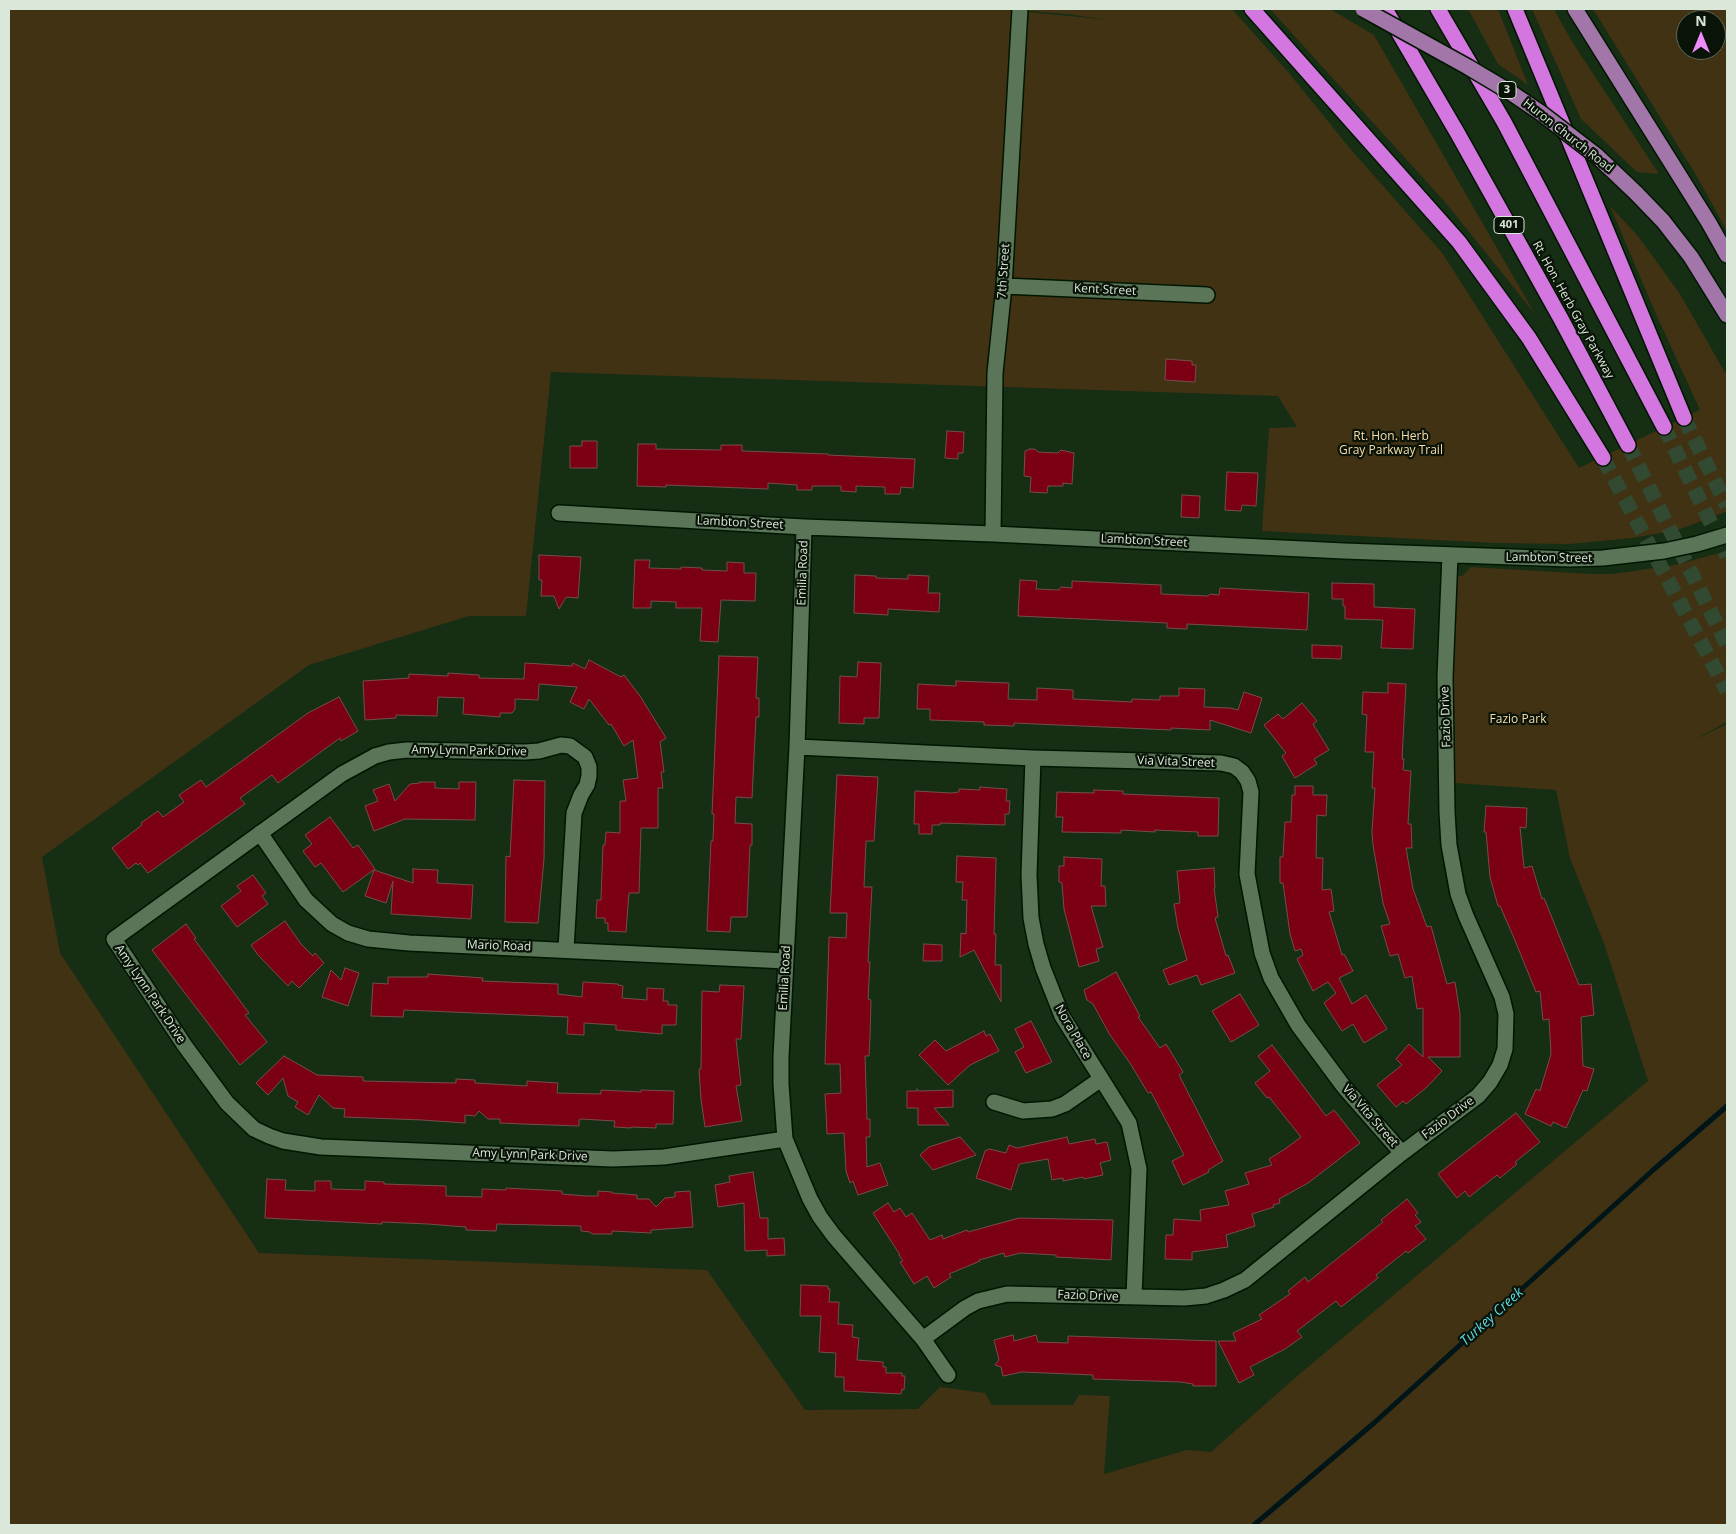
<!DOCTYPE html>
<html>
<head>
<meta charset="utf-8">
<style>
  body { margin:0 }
  #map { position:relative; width:1736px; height:1534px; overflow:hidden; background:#152e14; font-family:"Open Sans",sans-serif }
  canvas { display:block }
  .frame { position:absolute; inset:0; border:10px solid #d9e8d8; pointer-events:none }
  .north { position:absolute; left:1676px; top:10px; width:50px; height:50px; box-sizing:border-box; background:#091308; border:1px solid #5c685b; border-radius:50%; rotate:0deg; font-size:14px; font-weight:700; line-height:20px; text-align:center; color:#d9e8d8 }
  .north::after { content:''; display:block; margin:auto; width:18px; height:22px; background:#ed8cfa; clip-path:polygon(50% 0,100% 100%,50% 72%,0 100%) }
</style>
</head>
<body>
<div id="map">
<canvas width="1736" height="1534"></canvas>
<div class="frame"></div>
<div class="north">N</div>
</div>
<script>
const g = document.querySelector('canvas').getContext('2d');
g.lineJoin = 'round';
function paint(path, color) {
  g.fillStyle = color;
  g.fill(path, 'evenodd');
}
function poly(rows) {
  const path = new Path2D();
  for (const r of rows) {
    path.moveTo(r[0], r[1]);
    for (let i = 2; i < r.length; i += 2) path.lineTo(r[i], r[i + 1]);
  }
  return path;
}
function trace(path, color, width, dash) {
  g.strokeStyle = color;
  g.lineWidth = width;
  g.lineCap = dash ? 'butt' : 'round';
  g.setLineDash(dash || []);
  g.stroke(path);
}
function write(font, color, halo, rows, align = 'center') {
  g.font = font + ' "Open Sans",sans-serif';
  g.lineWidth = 4.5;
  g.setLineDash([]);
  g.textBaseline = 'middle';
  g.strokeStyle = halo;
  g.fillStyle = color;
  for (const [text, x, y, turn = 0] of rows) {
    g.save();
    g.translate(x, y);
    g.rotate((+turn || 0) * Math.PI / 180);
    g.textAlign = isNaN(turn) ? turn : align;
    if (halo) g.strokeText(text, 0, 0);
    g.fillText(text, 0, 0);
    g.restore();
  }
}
paint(poly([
  [9,9,997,9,1110,20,1066,14,1006,9,1232,9,1289,73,1348,146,1443,254,1579,468,1700,410,1655,312,1610,206,1638,236,1680,294,1727,376,1727,511,1720,514,1678,530,1632,538,1570,544,1495,543,1262,531,1269,428,1297,427,1278,396,551,372,526,616,469,616,309,665,42,857,60,953,259,1253,707,1270,805,1410,918,1409,940,1387,985,1393,992,1405,1073,1405,1079,1395,1110,1396,1104,1474,1187,1450,1211,1452,1295,1378,1648,1081,1605,946,1570,858,1556,790,1455,783,1449,576,1462,576,1471,567,1591,574,1613,574,1675,565,1727,551,1727,722,1690,742,1727,724,1727,1525,9,1525],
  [1270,9,1330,9,1374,35,1535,314,1445,202],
  [1468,9,1498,9,1528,85,1498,64],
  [1532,9,1554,9,1571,40,1659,174,1637,172,1581,119],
  [1593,9,1727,9,1727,231,1696,175],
  [1686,20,1716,20,1716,50,1686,50]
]), '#413214');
trace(poly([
  [1254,1525,1374,1423,1652,1171,1727,1106]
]), '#001517', 5);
const building = poly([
  [1166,359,1192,361,1192,365,1196,365,1195,382,1165,380,1166,359],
  [947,431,964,432,963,453,958,453,958,459,945,458,947,431],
  [582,441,597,441,597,468,570,468,570,446,582,446,582,441],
  [638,444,656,444,656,449,721,450,721,445,742,445,742,451,828,454,828,455,915,459,913,488,901,487,900,494,885,494,885,487,856,486,856,492,841,491,841,486,812,486,812,490,797,490,797,485,768,483,768,489,666,485,666,487,637,486,638,444],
  [1030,449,1035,449,1038,452,1058,453,1061,450,1074,453,1072,484,1063,483,1063,486,1048,486,1047,493,1030,492,1031,477,1024,476,1025,451,1030,449],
  [1227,472,1258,473,1256,506,1242,505,1241,511,1225,510,1227,472],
  [1182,495,1200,496,1199,518,1181,517,1182,495],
  [539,555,581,557,578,598,566,597,559,609,554,596,541,596,542,580,539,580,539,555],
  [635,560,650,560,649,568,681,569,681,567,702,568,702,570,727,571,727,562,744,563,744,573,756,573,755,601,721,600,718,642,700,641,702,608,676,608,676,602,651,601,651,608,633,608,635,560],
  [855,575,876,576,876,578,908,579,908,575,929,576,928,593,940,593,939,612,888,609,888,615,854,613,855,575],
  [1020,580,1037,581,1036,589,1059,590,1061,587,1072,588,1072,581,1161,585,1161,594,1208,596,1210,594,1219,595,1220,588,1309,593,1307,630,1187,624,1187,629,1167,628,1167,623,1018,616,1020,580],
  [1332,583,1374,584,1374,607,1415,609,1413,649,1381,648,1383,620,1345,619,1345,606,1343,606,1343,599,1332,599,1332,583],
  [1312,645,1342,646,1341,659,1312,658,1312,645],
  [719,656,758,657,756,698,759,698,759,717,756,717,752,798,736,797,735,823,752,824,752,845,750,845,747,917,731,917,730,932,707,931,711,841,713,841,714,814,712,814,719,656],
  [589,660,621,677,624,675,640,696,666,738,660,742,664,772,661,772,663,788,658,788,658,828,641,828,639,893,629,893,626,932,608,931,608,923,605,923,605,918,596,918,597,900,601,900,603,845,605,845,606,832,620,833,620,801,626,801,623,780,638,778,633,740,624,746,611,724,609,725,589,699,584,709,570,702,577,687,539,684,538,700,515,699,515,709,512,713,500,713,500,717,463,714,464,698,438,697,437,716,396,715,396,718,365,720,363,681,409,678,409,674,448,676,448,673,479,675,479,678,524,679,525,663,572,666,573,663,585,669,589,660],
  [858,662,881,663,879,718,864,718,864,724,839,723,840,676,857,677,858,662],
  [956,681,1009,683,1008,699,1037,700,1037,688,1073,690,1073,699,1132,702,1132,699,1160,700,1160,696,1179,696,1179,688,1205,689,1204,707,1230,708,1238,710,1244,692,1262,698,1251,733,1210,720,1210,730,1171,728,1171,730,1014,723,1014,726,984,725,984,722,930,720,930,709,917,709,918,684,956,686,956,681],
  [1388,683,1406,684,1402,759,1404,759,1403,770,1411,771,1408,824,1411,824,1412,848,1406,848,1413,889,1427,927,1431,926,1447,984,1455,982,1460,1014,1460,1057,1428,1057,1442,1071,1427,1087,1406,1104,1403,1101,1396,1107,1377,1085,1402,1065,1396,1059,1409,1044,1423,1057,1423,1008,1417,1009,1412,976,1405,978,1398,954,1390,956,1381,926,1390,924,1383,903,1373,845,1372,832,1375,788,1372,788,1374,752,1365,752,1367,715,1362,714,1363,692,1388,693,1388,683],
  [339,697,358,731,341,741,340,738,278,783,272,775,240,798,245,804,148,873,140,863,138,865,136,863,128,869,112,848,142,825,141,823,158,811,163,817,184,802,179,795,201,780,206,787,308,713,339,697],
  [1302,703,1317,721,1313,724,1329,750,1314,759,1317,764,1295,778,1282,756,1286,753,1264,725,1278,714,1283,719,1302,703],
  [837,775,878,777,874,841,866,841,864,887,872,887,868,962,870,962,868,999,871,1000,870,1036,869,1056,865,1056,867,1119,870,1119,870,1137,866,1137,867,1167,880,1163,888,1185,858,1195,853,1181,850,1183,846,1171,844,1133,827,1134,826,1112,825,1094,841,1093,840,1064,825,1064,829,937,846,938,847,913,830,913,837,775],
  [514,780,545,781,544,859,538,923,505,922,506,856,510,857,514,780],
  [420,782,435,782,435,788,459,789,459,782,476,782,475,820,405,819,374,831,365,806,378,801,373,790,389,784,395,801,410,784,420,783,420,782],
  [1295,786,1313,786,1313,795,1327,795,1326,816,1317,815,1316,858,1323,858,1322,890,1331,889,1334,911,1329,912,1342,955,1344,954,1353,971,1339,978,1352,1004,1366,995,1387,1029,1364,1043,1353,1024,1342,1031,1324,1003,1336,993,1328,982,1313,991,1297,959,1303,955,1301,949,1295,951,1290,934,1283,883,1280,883,1280,857,1283,857,1285,822,1291,822,1292,795,1295,795,1295,786],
  [980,787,1007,789,1006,801,1010,801,1009,814,1005,814,1005,825,940,823,940,825,932,825,932,834,919,834,919,824,914,824,915,791,951,793,959,792,959,789,980,790,980,787],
  [1094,790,1123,791,1123,794,1219,798,1218,836,1198,836,1198,832,1155,830,1155,832,1121,830,1121,833,1062,832,1063,817,1056,817,1057,792,1094,793,1094,790],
  [1486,806,1527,808,1526,828,1520,827,1524,868,1532,866,1542,899,1544,898,1579,985,1591,984,1594,1015,1581,1017,1583,1066,1594,1069,1587,1091,1583,1090,1566,1128,1553,1122,1551,1126,1525,1114,1536,1089,1540,1091,1551,1054,1549,1019,1543,1020,1540,991,1536,992,1514,938,1500,906,1498,906,1490,877,1486,832,1484,832,1486,806],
  [330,817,353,848,358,845,375,869,343,892,321,863,315,867,303,851,312,844,305,835,330,817],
  [957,856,996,858,994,934,996,934,995,965,1001,965,1001,1002,974,950,960,957,961,933,966,934,967,900,962,900,963,882,956,882,957,856],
  [1064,857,1102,859,1101,886,1105,886,1106,906,1091,906,1103,947,1096,949,1099,961,1079,967,1064,909,1062,883,1059,882,1059,866,1064,866,1064,857],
  [1214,868,1215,888,1214,888,1218,917,1215,918,1226,956,1228,955,1235,973,1201,985,1197,975,1169,985,1163,970,1187,960,1178,928,1174,904,1180,903,1177,871,1214,868],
  [413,869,438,870,437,883,473,885,471,919,391,914,393,881,386,903,365,896,374,870,413,883,413,869],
  [253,875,266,893,262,896,268,904,237,927,221,906,241,891,237,886,253,875],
  [285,921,301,944,313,956,315,953,324,963,299,988,292,981,288,986,258,955,251,945,285,921],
  [186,924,196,938,194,939,249,1013,245,1015,267,1042,240,1065,152,950,186,924],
  [924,944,942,945,942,961,923,961,924,944],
  [345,968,359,973,348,1006,322,997,331,970,341,980,345,968],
  [1116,972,1140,1016,1138,1017,1160,1048,1166,1044,1183,1072,1179,1075,1223,1161,1208,1170,1209,1172,1183,1185,1172,1161,1184,1155,1151,1092,1148,1093,1130,1063,1110,1035,1093,1004,1087,1000,1084,990,1116,972],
  [428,974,483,978,482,981,558,984,558,994,582,997,583,982,618,984,618,985,623,986,622,998,647,1000,647,988,664,989,663,1001,668,1001,668,1005,677,1005,676,1025,662,1025,662,1034,616,1030,616,1025,584,1023,584,1035,567,1034,568,1017,404,1010,403,1017,371,1016,373,983,388,984,388,977,428,977,428,974],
  [720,985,744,986,741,1039,736,1039,741,1085,736,1086,742,1121,705,1127,701,1099,699,1069,701,1069,702,991,719,992,720,985],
  [1240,994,1259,1025,1231,1042,1212,1011,1240,994],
  [1031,1021,1052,1062,1026,1073,1015,1052,1024,1047,1015,1029,1031,1021],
  [984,1031,986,1036,990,1034,999,1051,970,1065,948,1085,919,1055,935,1040,946,1051,984,1031],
  [1272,1045,1326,1116,1334,1110,1360,1143,1308,1183,1279,1199,1280,1203,1273,1205,1274,1207,1252,1214,1255,1226,1226,1235,1228,1247,1192,1252,1192,1260,1165,1259,1166,1235,1173,1235,1174,1219,1201,1221,1200,1210,1229,1205,1225,1191,1249,1184,1245,1173,1272,1165,1269,1159,1285,1149,1301,1137,1269,1097,1267,1098,1255,1083,1270,1071,1258,1056,1272,1045],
  [284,1056,317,1075,363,1077,363,1081,456,1083,456,1079,475,1080,475,1083,527,1086,527,1081,558,1083,557,1093,601,1094,601,1090,641,1092,641,1090,674,1091,673,1124,656,1124,656,1128,631,1127,631,1128,614,1127,615,1121,581,1119,579,1120,579,1126,523,1124,500,1123,500,1119,488,1119,479,1111,475,1116,465,1115,465,1123,422,1120,344,1117,345,1109,333,1108,319,1095,308,1115,295,1107,298,1102,288,1096,283,1078,268,1095,256,1083,284,1056],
  [917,1089,919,1091,953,1090,953,1107,934,1108,949,1125,918,1125,918,1108,907,1108,907,1091,917,1091,917,1089],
  [1516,1113,1540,1142,1515,1162,1517,1164,1500,1178,1497,1175,1469,1197,1465,1191,1457,1198,1438,1174,1516,1113],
  [960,1137,976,1155,933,1170,920,1155,929,1147,960,1137],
  [1067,1137,1069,1144,1095,1139,1096,1144,1107,1142,1111,1160,1100,1163,1103,1175,1084,1179,1083,1177,1063,1181,1063,1178,1052,1180,1048,1159,1019,1164,1011,1190,976,1178,985,1151,989,1149,1006,1153,1009,1145,1017,1148,1067,1137],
  [753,1172,760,1218,768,1218,768,1239,784,1238,785,1255,767,1256,767,1250,745,1251,744,1203,718,1207,715,1185,730,1182,729,1176,753,1172],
  [267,1179,286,1180,285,1190,315,1191,315,1181,331,1181,331,1189,365,1190,365,1181,384,1182,384,1184,446,1186,446,1196,482,1197,482,1189,506,1190,506,1188,562,1191,562,1194,586,1196,598,1196,598,1191,612,1192,612,1193,637,1195,637,1199,649,1199,656,1207,665,1198,675,1197,675,1192,690,1191,693,1227,651,1230,651,1233,612,1231,612,1234,592,1234,590,1232,581,1231,581,1226,497,1224,496,1231,466,1230,466,1227,428,1224,382,1222,382,1224,265,1218,267,1179],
  [1407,1199,1418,1213,1415,1215,1421,1222,1415,1226,1426,1239,1408,1253,1406,1251,1376,1275,1378,1278,1341,1307,1336,1301,1297,1331,1302,1337,1285,1349,1250,1367,1254,1375,1239,1383,1218,1341,1236,1341,1233,1333,1262,1319,1259,1315,1290,1294,1288,1291,1305,1277,1308,1282,1383,1222,1381,1220,1407,1199],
  [888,1203,894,1212,900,1208,906,1217,912,1213,930,1240,942,1235,943,1239,967,1230,968,1232,1019,1218,1113,1220,1111,1260,1056,1257,1056,1255,1020,1253,1005,1257,1004,1253,979,1260,980,1261,949,1274,951,1277,934,1288,927,1276,914,1284,900,1262,903,1261,899,1255,900,1255,873,1213,888,1203],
  [801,1285,828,1286,828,1289,830,1289,829,1302,839,1302,838,1324,853,1325,852,1337,859,1338,857,1360,883,1362,883,1367,886,1367,886,1373,902,1373,902,1376,905,1376,904,1390,902,1389,901,1394,844,1391,844,1377,835,1377,836,1353,819,1352,821,1316,800,1316,801,1285],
  [1013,1335,1014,1341,1036,1335,1038,1342,1068,1343,1068,1336,1216,1341,1216,1386,1193,1386,1193,1384,1180,1382,1093,1379,1093,1375,1022,1372,1003,1376,1001,1367,995,1365,999,1360,994,1340,1013,1335]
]);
paint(building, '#7b0014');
trace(building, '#764d4b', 1);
trace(poly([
  [1684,418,1727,506],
  [1664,427,1727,556],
  [1628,445,1727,645],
  [1603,458,1727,691]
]), '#324a31', 15, [15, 8]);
const minor = poly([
  [1004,286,1207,295],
  [559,513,804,527,993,534,1344,551,1570,559,1603,558,1664,551,1697,544,1727,535],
  [804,527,797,747,781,1057,781,1084,785,1139,810,1199,820,1217,834,1236,923,1339,948,1375],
  [993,534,995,373,1004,286,1020,9],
  [797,747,1033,758,1221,763,1234,766,1242,772,1248,781,1251,792,1247,874,1262,953,1271,978,1298,1025,1344,1087,1402,1153],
  [1033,758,1029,875,1031,918,1036,944,1043,968,1062,1016,1129,1123,1139,1169,1134,1297],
  [260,833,306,900,332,924,348,933,368,939,409,943,786,961],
  [566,949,574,813,581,795,587,785,589,776,589,767,585,757,570,746,561,745,539,751,525,752,407,750,389,752,375,756,342,774,114,939,185,1046,227,1103,254,1129,269,1136,283,1141,321,1147,613,1159,664,1157,785,1139],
  [994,1102,1023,1111,1052,1109,1065,1104,1101,1079],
  [923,1339,965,1308,978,1301,1007,1294,1184,1298,1206,1296,1224,1290,1245,1280,1402,1153,1478,1096,1490,1082,1500,1065,1505,1049,1506,1014,1502,997,1466,916,1458,894,1449,845,1447,812,1445,677,1450,555]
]);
const primary = poly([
  [1575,9,1709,223,1727,255],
  [1636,193,1663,221,1691,257,1727,315]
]);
const motorway = poly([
  [1252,9,1459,242,1529,338,1603,458],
  [1385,9,1458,134,1561,319,1628,445],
  [1438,9,1504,122,1664,427],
  [1515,9,1684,418]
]);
trace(minor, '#011601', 18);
trace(primary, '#011601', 18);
trace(motorway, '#011601', 18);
trace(minor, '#5a7557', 15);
trace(primary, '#a376a9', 15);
trace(motorway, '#d376df', 15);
const primaryBridge = poly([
  [1363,9,1468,67,1510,92,1541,113,1597,156,1636,193]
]);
trace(primaryBridge, '#011601', 18, []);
trace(primaryBridge, '#a376a9', 15);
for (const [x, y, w] of [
  [1507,90,18],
  [1509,225,30]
]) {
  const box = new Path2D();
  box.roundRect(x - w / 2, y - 8.5, w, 17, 4);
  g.fillStyle = '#091308';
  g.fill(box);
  trace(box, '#d9e8d8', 1);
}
write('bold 11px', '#d9e8d8', null, [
  ["3",1507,90],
  ["401",1509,225]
]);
write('12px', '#d9e8d8', '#091308', [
  ["Huron Church Road",1568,136,38],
  ["7th Street",1004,271,-86],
  ["Kent Street",1105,290,3],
  ["Rt. Hon. Herb Gray Parkway",1573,310,61],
  ["Lambton Street",740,523,3],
  ["Lambton Street",1144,541,3],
  ["Lambton Street",1549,558,1],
  ["Emilia Road",803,573,-88],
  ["Fazio Drive",1446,717,-92],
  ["Amy Lynn Park Drive",469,751,1],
  ["Via Vita Street",1176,762,2],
  ["Mario Road",499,946,2],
  ["Emilia Road",785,978,-87],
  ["Amy Lynn Park Drive",150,994,56],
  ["Nora Place",1073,1032,60],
  ["Via Vita Street",1370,1116,49],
  ["Fazio Drive",1448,1118,-37],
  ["Amy Lynn Park Drive",530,1155,2],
  ["Fazio Drive",1088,1296,2]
]);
write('12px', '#f8dcaa', '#091308', [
  ["Rt. Hon. Herb",1391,437],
  ["Gray Parkway Trail",1391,451],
  ["Fazio Park",1518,720]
]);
write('italic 14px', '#60d8e2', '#091308', [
  ["Turkey Creek",1492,1317,-42]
]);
</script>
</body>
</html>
